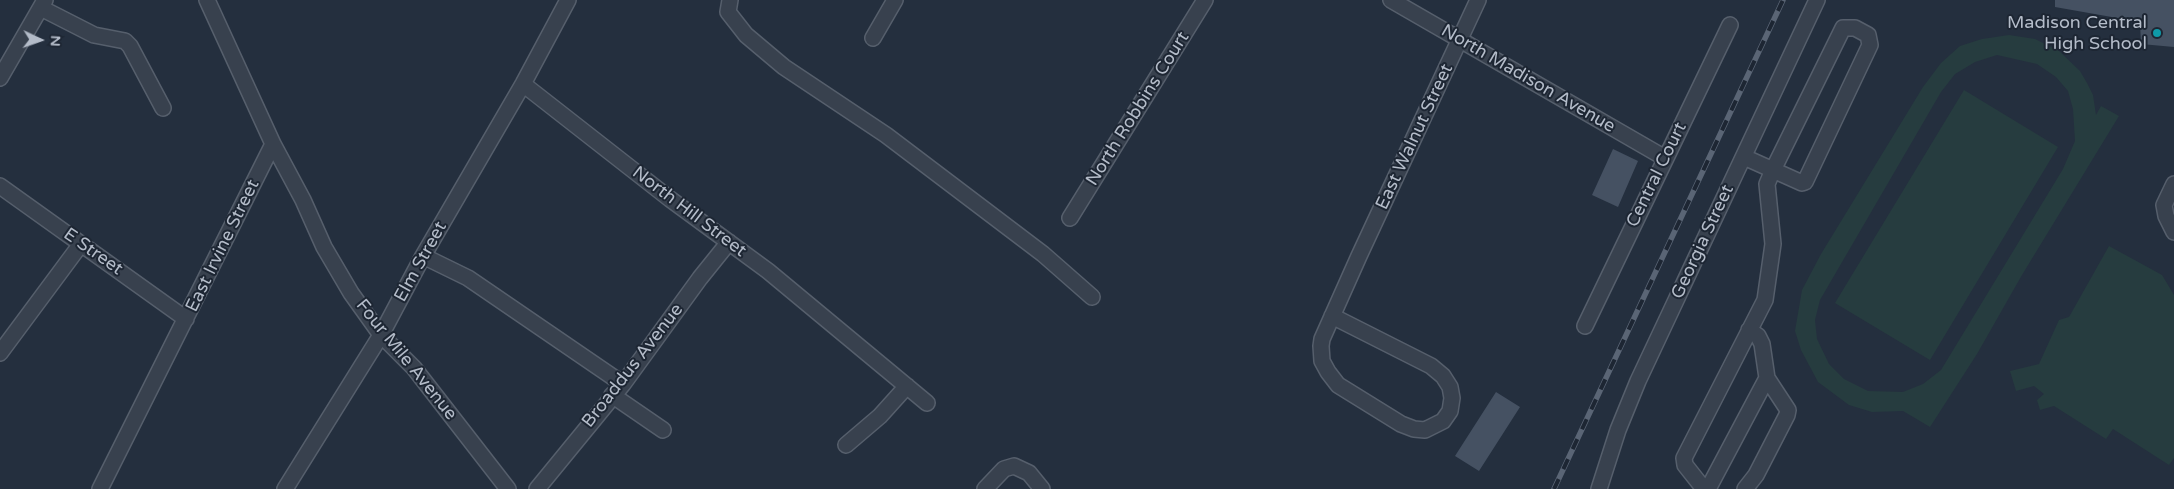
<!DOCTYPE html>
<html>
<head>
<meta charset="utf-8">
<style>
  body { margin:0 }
  #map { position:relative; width:2174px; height:489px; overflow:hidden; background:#242f3e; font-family:"Varela Round",sans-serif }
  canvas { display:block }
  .north { position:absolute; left:15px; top:15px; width:50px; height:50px; -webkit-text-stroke:4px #1d2633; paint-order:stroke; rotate:93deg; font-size:14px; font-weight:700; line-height:20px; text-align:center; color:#b4bcc9 }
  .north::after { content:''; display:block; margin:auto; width:18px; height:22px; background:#b4bcc9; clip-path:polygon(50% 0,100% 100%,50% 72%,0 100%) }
</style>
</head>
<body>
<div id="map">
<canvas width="2174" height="489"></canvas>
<div class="north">N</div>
</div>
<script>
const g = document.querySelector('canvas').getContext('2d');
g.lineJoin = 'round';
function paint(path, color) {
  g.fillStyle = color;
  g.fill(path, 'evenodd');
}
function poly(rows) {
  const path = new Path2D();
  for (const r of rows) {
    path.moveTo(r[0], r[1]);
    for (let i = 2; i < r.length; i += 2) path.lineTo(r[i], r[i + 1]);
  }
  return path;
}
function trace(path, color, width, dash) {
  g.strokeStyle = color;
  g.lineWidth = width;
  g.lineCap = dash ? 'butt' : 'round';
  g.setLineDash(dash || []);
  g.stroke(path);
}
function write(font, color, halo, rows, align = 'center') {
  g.font = font + ' "Varela Round",sans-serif';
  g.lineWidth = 4;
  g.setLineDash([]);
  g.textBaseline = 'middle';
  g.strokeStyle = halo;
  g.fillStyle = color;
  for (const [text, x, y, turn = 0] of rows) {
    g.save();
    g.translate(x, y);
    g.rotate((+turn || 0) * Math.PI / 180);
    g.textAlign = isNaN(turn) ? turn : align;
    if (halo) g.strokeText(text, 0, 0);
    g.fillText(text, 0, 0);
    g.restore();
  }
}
paint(poly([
  [2009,35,2035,39,2059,51,2080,71,2087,83,2093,95,2096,115,2101,106,2119,116,2022,275,1977,354,1930,427,1903,411,1872,412,1849,405,1818,382,1801,350,1795,331,1802,290,1821,254,1923,87,1941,63,1960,46,1982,39],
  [1997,55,2037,64,2056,77,2068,91,2073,109,2075,141,2063,169,1941,370,1923,384,1903,392,1868,391,1844,379,1829,364,1817,339,1815,320,1820,300,1941,92,1955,74,1975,62],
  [1964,90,2058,147,1930,360,1835,303],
  [2109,246,2162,275,2174,295,2174,458,2169,465,2113,429,2106,439,2054,406,2040,410,2037,400,2044,394,2034,386,2016,391,2010,371,2039,364,2059,320,2069,317]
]), '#263c3f');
paint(poly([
  [2055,0,2174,0,2174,47,2141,44,2140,22,2055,7],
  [1613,149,1638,161,1618,207,1592,195],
  [1496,392,1520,407,1479,471,1455,456]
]), '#455162');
const minor = poly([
  [730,0,728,12,746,35,784,67,886,135,1043,254,1092,297],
  [1391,0,1665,158],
  [41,8,94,35,125,41,130,46,163,108],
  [873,38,895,0],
  [0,78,45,0],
  [523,84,670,199,768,271,927,403],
  [273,144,303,200,324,247,351,293,381,335,414,368,508,489],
  [2174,184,2164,205,2166,216,2174,232],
  [0,186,186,319],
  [1070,218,1205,0],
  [423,256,468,278,623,384],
  [1332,316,1431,366,1443,376,1450,387,1452,398,1450,411,1443,421,1425,430,1414,429,1401,424,1338,385,1328,372,1322,361,1321,346,1322,339,1359,256,1478,0],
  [1585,326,1730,25],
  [0,353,81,244],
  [612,395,663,430],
  [846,445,880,416,907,386],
  [100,489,273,144,207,0],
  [285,489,381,335,423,256,523,84,568,0],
  [537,489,623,384,700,278,729,242],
  [985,489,1004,469,1014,466,1029,473,1042,489],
  [1599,489,1618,430,1638,381,1817,0],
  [1704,489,1685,465,1684,458,1765,300,1773,244,1767,184,1773,170,1843,28,1855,28,1868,35,1870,45,1805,182,1802,183,1744,157],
  [1708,489,1767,378],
  [1745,489,1756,475,1787,415,1788,410,1767,378,1762,344,1758,336,1749,330]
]);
trace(minor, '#565f6c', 18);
trace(minor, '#38414e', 15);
const rail = poly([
  [1554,489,1783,0]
]);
trace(rail, '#5a6575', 5.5);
trace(rail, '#1d2633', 4, [11]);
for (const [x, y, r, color] of [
  [2157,33,5,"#0f9aa8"]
]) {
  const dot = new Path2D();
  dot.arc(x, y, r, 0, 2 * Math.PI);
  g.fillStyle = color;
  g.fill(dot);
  trace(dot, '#1d2633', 2);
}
write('18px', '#b4bcc9', '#1d2633', [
  ["Madison Central",2147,23],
  ["High School",2147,44]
], 'right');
write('18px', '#b4bcc9', '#1d2633', [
  ["North Madison Avenue",1528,79,30],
  ["North Robbins Court",1138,109,-58],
  ["East Walnut Street",1415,137,-65],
  ["Central Court",1657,175,-64],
  ["North Hill Street",689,212,37],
  ["Georgia Street",1703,242,-65],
  ["East Irvine Street",223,246,-64],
  ["E Street",93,252,35],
  ["Elm Street",421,262,-61],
  ["Four Mile Avenue",406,360,51],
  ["Broaddus Avenue",633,366,-52]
]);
</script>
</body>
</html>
